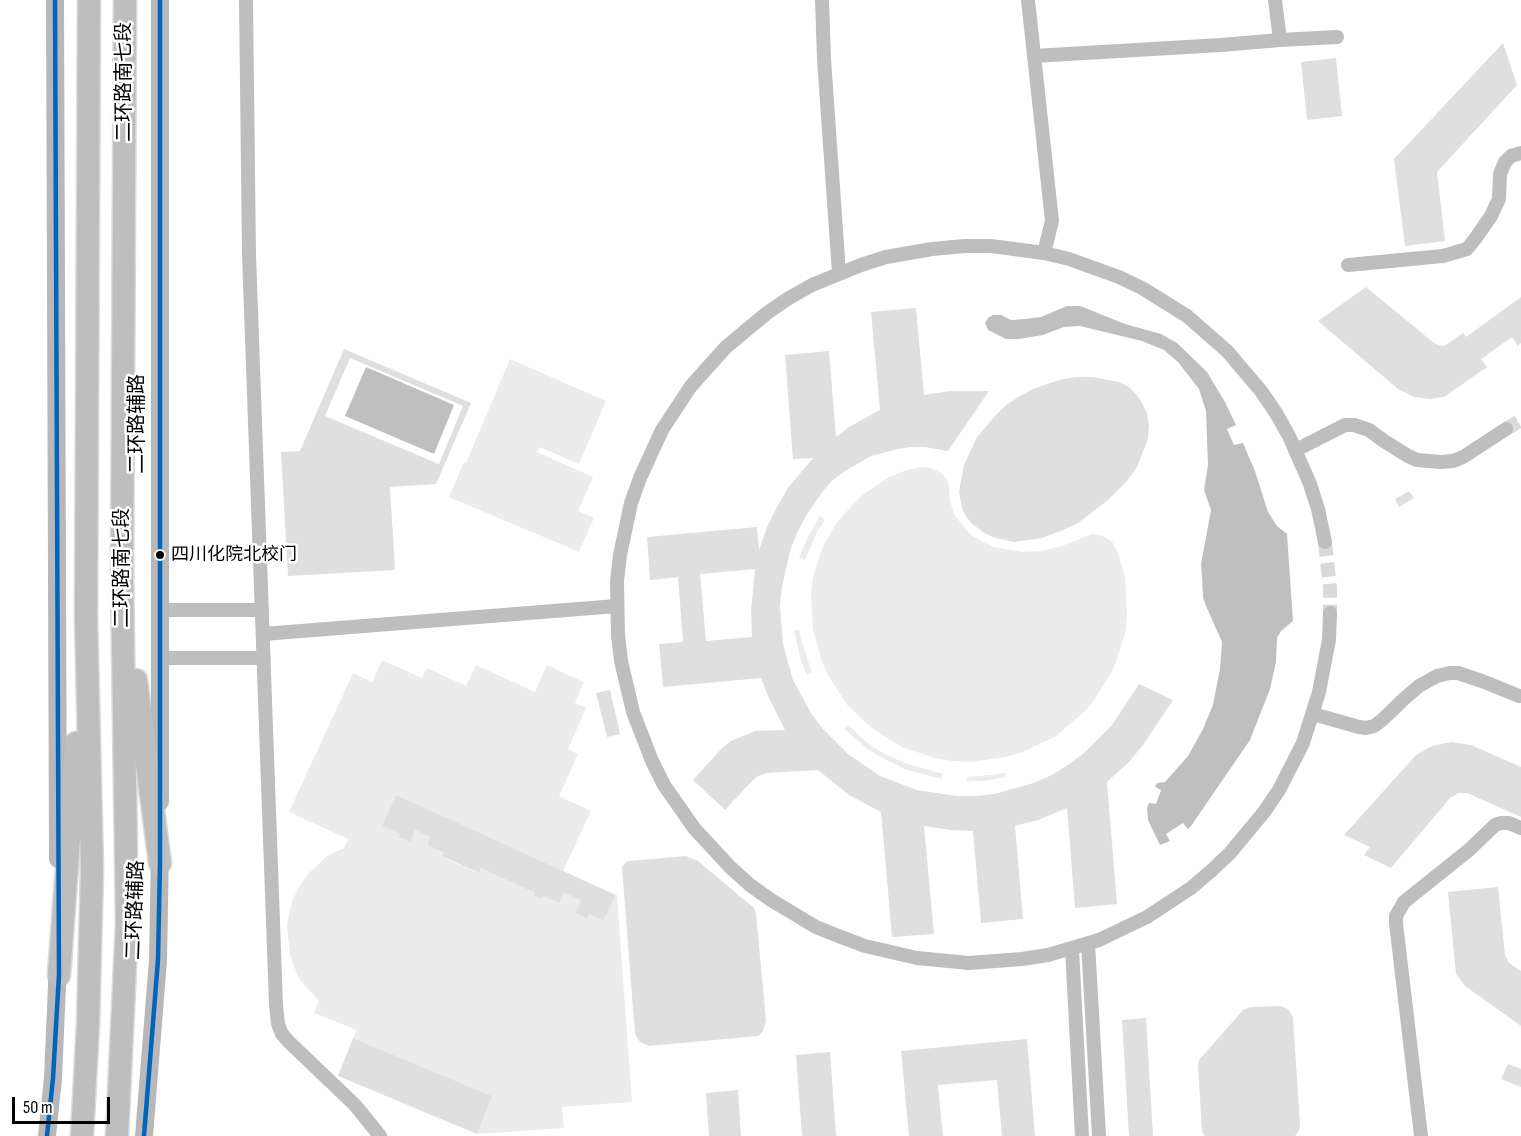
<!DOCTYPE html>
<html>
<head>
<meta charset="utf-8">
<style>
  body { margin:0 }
  #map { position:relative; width:1521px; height:1136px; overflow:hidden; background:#fff; font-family:"Sofia Sans Condensed",sans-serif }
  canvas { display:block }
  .scale { position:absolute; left:12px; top:1097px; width:98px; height:27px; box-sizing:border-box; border:3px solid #000; border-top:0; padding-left:8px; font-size:18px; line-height:21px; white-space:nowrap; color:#000; -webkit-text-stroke:4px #fff; paint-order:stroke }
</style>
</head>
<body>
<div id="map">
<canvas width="1521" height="1136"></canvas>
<div class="scale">50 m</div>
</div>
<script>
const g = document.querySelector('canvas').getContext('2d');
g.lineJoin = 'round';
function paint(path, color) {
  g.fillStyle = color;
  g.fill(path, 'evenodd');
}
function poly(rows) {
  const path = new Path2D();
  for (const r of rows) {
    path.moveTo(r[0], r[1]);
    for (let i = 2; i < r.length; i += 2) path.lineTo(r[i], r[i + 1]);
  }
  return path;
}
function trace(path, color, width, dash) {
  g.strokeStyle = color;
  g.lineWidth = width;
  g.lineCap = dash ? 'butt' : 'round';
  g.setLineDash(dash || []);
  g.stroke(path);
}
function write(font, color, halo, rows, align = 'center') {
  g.font = font + ' "Sofia Sans Condensed","Noto Sans SC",sans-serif';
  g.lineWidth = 5;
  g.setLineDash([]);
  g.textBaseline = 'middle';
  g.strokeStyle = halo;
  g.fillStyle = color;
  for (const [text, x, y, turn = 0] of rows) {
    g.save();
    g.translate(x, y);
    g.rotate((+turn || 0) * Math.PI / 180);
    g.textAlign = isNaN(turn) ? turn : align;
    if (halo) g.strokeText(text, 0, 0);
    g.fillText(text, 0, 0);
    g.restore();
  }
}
paint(poly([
  [510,359,606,401,579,464,540,447,537,452,593,477,578,511,594,518,579,552,449,497,464,462,466,463],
  [921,467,931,468,941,473,947,479,949,487,950,501,955,516,972,536,993,547,1023,552,1041,551,1062,546,1092,534,1101,535,1108,539,1113,543,1118,553,1125,577,1127,616,1125,634,1114,668,1095,699,1083,713,1056,736,1023,752,1006,757,971,762,952,761,935,758,902,747,873,729,848,706,829,677,822,662,813,629,811,595,813,577,822,548,837,522,861,496,889,477,904,471],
  [820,516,825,520,817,532,805,560,799,558,809,534],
  [794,630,799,630,801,639,812,673,807,675,801,661],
  [382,660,422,678,427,668,466,686,476,665,535,692,547,665,584,682,575,703,586,708,568,749,578,754,559,796,591,811,563,871,396,796,382,826,400,834,399,837,409,841,415,830,430,837,427,845,444,853,443,857,478,873,481,868,535,893,534,896,541,899,543,896,559,903,564,893,581,900,575,913,586,919,589,914,604,921,616,895,617,896,632,1102,562,1107,564,1128,477,1134,492,1096,353,1038,357,1030,314,1013,319,1001,300,980,294,967,290,954,287,926,289,913,293,899,299,887,307,875,327,856,344,848,348,839,289,812,353,673,372,682],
  [848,725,870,745,887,755,908,764,943,774,942,779,907,770,877,755,866,748,844,729],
  [1006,773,1006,777,984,781,967,781,967,777,990,775]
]), '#ececec');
paint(poly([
  [1067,306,1080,306,1125,324,1161,334,1177,343,1207,372,1225,402,1236,425,1227,429,1234,445,1243,443,1255,471,1268,512,1277,526,1287,534,1293,621,1281,631,1277,638,1276,662,1270,689,1250,740,1191,826,1188,829,1183,823,1166,834,1170,841,1160,845,1148,820,1147,808,1149,803,1156,804,1161,790,1155,787,1157,783,1165,782,1188,756,1203,729,1213,705,1220,669,1222,642,1206,606,1203,597,1202,576,1201,564,1211,510,1204,490,1208,465,1206,411,1199,389,1178,362,1164,350,1142,341,1080,326,1064,327,1043,335,1019,339,1006,339,988,330,985,323,988,318,993,315,1001,315,1011,320,1025,319,1041,317],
  [366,367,454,405,434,454,345,416]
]), '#bfbfbf');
paint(poly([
  [1503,43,1517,85,1437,172,1445,241,1405,246,1394,159],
  [1336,58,1342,116,1307,120,1301,62],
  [1366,287,1434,343,1440,346,1446,345,1463,333,1466,337,1521,297,1521,343,1518,346,1512,337,1481,359,1487,367,1444,397,1430,399,1414,397,1398,389,1318,321],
  [916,308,924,395,950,391,989,391,948,451,925,447,912,447,898,449,871,456,845,471,833,480,823,491,806,516,797,533,790,551,782,587,780,606,783,644,793,680,811,713,822,728,848,754,880,776,917,790,956,796,976,796,995,794,1033,783,1052,775,1068,765,1084,753,1112,725,1139,684,1173,700,1143,745,1129,762,1107,782,1117,904,1075,908,1067,808,1038,820,1015,826,1023,919,981,923,973,831,951,830,924,826,934,934,892,937,881,812,849,795,818,770,767,773,758,776,752,781,725,810,693,780,723,747,731,741,755,731,785,730,768,696,761,678,663,687,659,644,683,642,678,577,650,580,647,537,757,527,759,550,767,527,777,507,788,488,813,458,793,459,785,355,829,351,836,437,849,427,880,410,871,312],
  [755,569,751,611,752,637,706,641,700,574],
  [344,349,471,403,436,484,390,487,395,570,288,576,281,452,300,451],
  [350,358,463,406,439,464,325,416],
  [1078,377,1093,377,1119,382,1129,387,1136,394,1142,403,1147,413,1149,425,1148,439,1137,467,1127,481,1108,500,1078,523,1063,530,1042,538,1014,542,996,538,986,534,972,524,967,518,962,509,959,491,964,465,977,437,996,415,1005,406,1018,397,1033,389,1047,384,1063,379],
  [1409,491,1414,498,1399,507,1395,499],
  [610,690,620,734,607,737,596,693],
  [1451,742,1471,745,1521,767,1521,817,1467,793,1459,793,1450,798,1391,868,1364,855,1370,847,1344,835,1416,755,1432,746],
  [396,795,616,895,604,921,589,914,587,919,575,913,581,900,564,893,559,903,543,896,541,899,534,896,535,893,481,868,479,873,442,856,444,853,427,845,430,837,415,830,410,842,399,837,400,834,382,826],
  [686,856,698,861,754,908,756,913,766,1021,763,1031,758,1036,649,1046,640,1042,635,1034,622,867,626,862,629,861],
  [1498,887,1505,955,1509,963,1521,971,1521,1026,1465,986,1456,974,1448,892],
  [1281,1006,1288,1009,1293,1017,1300,1125,1299,1130,1295,1136,1205,1136,1202,1131,1198,1066,1199,1060,1243,1010,1250,1007],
  [1146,1018,1153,1136,1129,1136,1122,1020],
  [353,1038,492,1096,477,1134,338,1076],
  [1027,1039,1035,1136,1002,1136,997,1080,938,1085,943,1136,909,1136,901,1051],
  [830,1052,836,1136,802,1136,796,1055],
  [1508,1064,1521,1069,1521,1087,1501,1079],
  [738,1090,741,1136,709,1136,706,1093]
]), '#dfdfdf');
trace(poly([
  [1506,429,1521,420],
  [1325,542,1330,588,1330,613]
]), '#d9d9d9', 14, [14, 7]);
const trunk = poly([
  [136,680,160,863],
  [59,975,76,743],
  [82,1136,88,1024,92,870,86,616,89,0],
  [117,1136,127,923,122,577,125,0]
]);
trace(trunk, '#dbdbdb', 25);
trace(poly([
  [246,0,249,255,276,1005,278,1024,282,1034,288,1041,355,1105,380,1136],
  [822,0,824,59,839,273],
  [1028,0,1052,221,1044,253],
  [1275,0,1280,40],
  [1034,56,1221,45,1280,40,1337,37],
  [1348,265,1443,256,1467,249,1475,239,1491,216,1499,199,1500,174,1505,162,1511,156,1521,153],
  [1296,450,1345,425,1354,425,1369,430,1384,441,1408,456,1417,460,1441,462,1453,461,1463,457,1506,429],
  [1325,542,1318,509,1310,484,1289,436,1276,413,1261,391,1227,351,1187,316,1142,288,1119,277,1069,259,1044,253,991,246,965,246,932,249,886,257,861,265,812,285,789,298,767,313,726,347,691,386,662,430,640,478,631,503,620,555,617,581,618,635,621,661,633,712,652,761,664,785,694,828,730,867,750,885,771,900,816,927,841,937,865,946,917,958,969,963,1022,959,1048,955,1099,940,1147,917,1191,888,1211,871,1230,853,1264,812,1279,790,1303,743,1319,692,1329,640,1330,613],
  [160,610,262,610],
  [263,634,617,606],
  [160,658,264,658],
  [1313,714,1359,727,1366,728,1374,726,1382,720,1405,698,1419,686,1437,676,1450,673,1458,673,1482,681,1519,696],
  [1088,943,1099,1136],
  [1072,949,1082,1136],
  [1421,1136,1396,923,1396,916,1404,902,1469,850,1495,825,1501,823,1509,823,1521,828]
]), '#bebebe', 14);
trace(poly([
  [55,0,58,859],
  [160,0,160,802],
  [47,1136,53,1078,58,962],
  [144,1136,158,960,160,850]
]), '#b8b8b8', 18);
trace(trunk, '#bebebe', 22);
trace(poly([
  [47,1136,53,1078,59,975,55,0],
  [144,1136,158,960,160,863,160,0]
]), '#0065bd', 4.5);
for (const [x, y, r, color] of [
  [160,555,5,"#000"]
]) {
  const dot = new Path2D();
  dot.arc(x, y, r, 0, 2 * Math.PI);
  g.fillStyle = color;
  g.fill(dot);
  trace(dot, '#fff', 2);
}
write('18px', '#000', '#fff', [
  ["四川化院北校门",171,555]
], 'left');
write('20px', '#000', '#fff', [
  ["二环路南七段",125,82,-90],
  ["二环路辅路",138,424,-90],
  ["二环路南七段",123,568,-90],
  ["二环路辅路",136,910,-88]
]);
</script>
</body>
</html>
